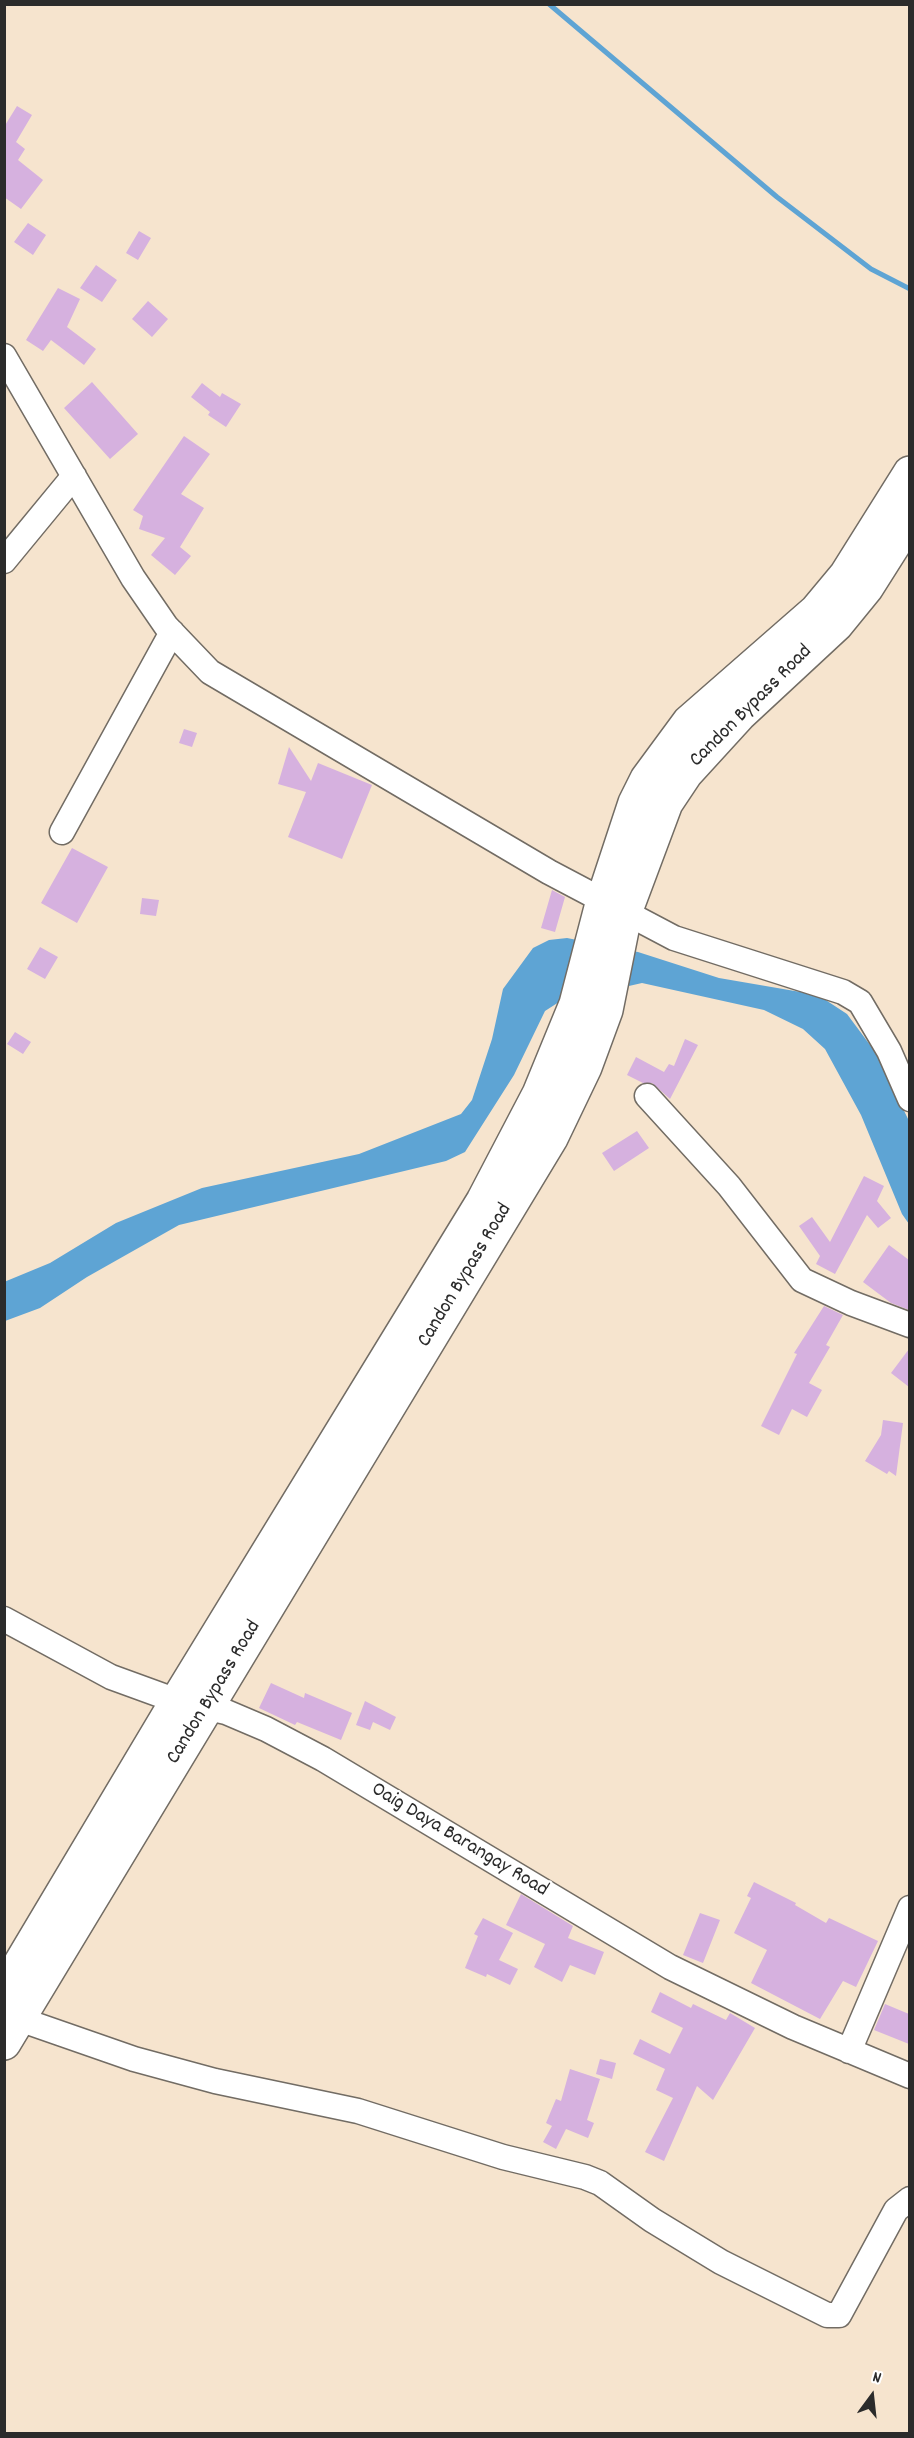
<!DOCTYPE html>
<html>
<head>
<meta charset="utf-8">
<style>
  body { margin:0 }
  #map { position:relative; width:914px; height:2438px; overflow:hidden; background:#f6e4ce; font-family:Dekko,sans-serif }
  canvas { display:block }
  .frame { position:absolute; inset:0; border:6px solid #2b2b2b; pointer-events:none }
  .north { position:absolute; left:842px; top:2366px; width:60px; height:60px; -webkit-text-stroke:4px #fff; paint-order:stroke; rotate:15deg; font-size:16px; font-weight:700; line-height:24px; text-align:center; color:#2b2b2b }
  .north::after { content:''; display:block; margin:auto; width:21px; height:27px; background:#2b2b2b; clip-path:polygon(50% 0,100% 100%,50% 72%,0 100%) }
</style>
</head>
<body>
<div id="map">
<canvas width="914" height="2438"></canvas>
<div class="frame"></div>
<div class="north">N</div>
</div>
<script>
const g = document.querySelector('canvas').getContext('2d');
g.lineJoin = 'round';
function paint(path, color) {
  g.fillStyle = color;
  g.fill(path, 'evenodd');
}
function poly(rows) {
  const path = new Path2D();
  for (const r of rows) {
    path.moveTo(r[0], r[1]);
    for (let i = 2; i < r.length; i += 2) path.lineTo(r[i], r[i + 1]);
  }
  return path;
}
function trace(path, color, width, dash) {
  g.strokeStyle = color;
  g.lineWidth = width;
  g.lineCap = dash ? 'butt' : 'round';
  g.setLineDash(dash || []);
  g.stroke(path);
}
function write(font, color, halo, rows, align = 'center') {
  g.font = font + ' Dekko,sans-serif';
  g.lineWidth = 4.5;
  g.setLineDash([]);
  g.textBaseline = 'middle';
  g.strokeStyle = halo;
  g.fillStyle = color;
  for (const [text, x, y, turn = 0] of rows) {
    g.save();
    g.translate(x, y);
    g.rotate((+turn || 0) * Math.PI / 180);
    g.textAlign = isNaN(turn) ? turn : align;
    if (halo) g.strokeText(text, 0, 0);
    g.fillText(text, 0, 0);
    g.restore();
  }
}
paint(poly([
  [567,938,638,952,719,978,818,995,847,1014,876,1053,909,1121,909,1224,902,1214,861,1115,825,1049,803,1029,764,1010,642,983,559,1002,545,1011,514,1075,465,1152,446,1161,179,1225,87,1277,40,1308,5,1321,4,1282,50,1263,116,1223,202,1188,359,1154,461,1114,472,1100,492,1039,503,989,533,948,549,940]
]), '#5ea4d4');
trace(poly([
  [549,4,777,197,871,269,910,289]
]), '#5ea4d4', 5);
paint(poly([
  [17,106,32,115,16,142,25,149,18,160,43,180,21,209,4,197,4,127],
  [28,223,46,235,33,255,14,242],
  [139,231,151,238,138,260,126,253],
  [96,265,117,280,102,302,80,288],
  [58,288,80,299,67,327,96,349,84,365,51,340,43,351,26,340],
  [148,301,168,319,152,337,132,319],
  [92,382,138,434,110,459,64,408],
  [202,383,220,397,222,393,241,404,226,427,208,415,210,412,191,397],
  [184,436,210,454,181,494,204,508,180,547,191,556,175,575,151,555,165,538,139,529,143,516,133,510],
  [184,729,197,733,192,747,179,743],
  [289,747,311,781,318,763,372,785,342,859,288,837,306,792,278,784],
  [72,848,108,867,77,923,41,903],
  [552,890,565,897,555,932,541,928],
  [142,898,159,900,156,916,140,914],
  [40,947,58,957,45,979,27,969],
  [15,1032,31,1042,23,1054,7,1044],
  [685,1039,698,1045,670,1099,652,1083,643,1083,627,1075,636,1057,664,1072,669,1064,674,1066],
  [637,1131,649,1148,614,1171,602,1153],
  [864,1176,884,1186,877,1201,891,1218,878,1228,867,1215,835,1274,816,1264,820,1256,799,1226,812,1217,830,1242],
  [889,1245,909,1260,909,1310,891,1303,863,1282],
  [824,1306,843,1315,826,1345,830,1347,809,1383,822,1390,807,1417,792,1409,779,1435,761,1426,797,1354,794,1353],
  [909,1349,909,1387,891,1373],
  [883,1420,903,1423,896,1476,889,1471,887,1474,865,1461,881,1435],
  [271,1683,304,1698,305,1693,352,1713,341,1740,297,1722,295,1725,259,1708],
  [365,1701,396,1717,390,1730,373,1722,370,1730,356,1725],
  [754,1882,796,1903,795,1905,826,1923,829,1918,878,1941,856,1987,843,1981,820,2019,751,1983,767,1950,734,1933,751,1898,747,1896],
  [521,1894,573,1926,568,1938,604,1952,595,1975,570,1965,562,1982,534,1967,545,1944,506,1925],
  [700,1913,720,1920,703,1963,683,1955],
  [483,1918,513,1933,499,1960,518,1969,510,1985,487,1974,486,1977,465,1968,478,1936,474,1934],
  [660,1992,691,2008,693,2004,726,2020,730,2013,755,2028,713,2100,697,2086,664,2161,645,2152,673,2098,656,2090,665,2069,633,2054,640,2039,670,2054,683,2028,651,2012],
  [885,2004,909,2014,909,2044,874,2030],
  [600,2059,616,2063,612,2079,596,2074],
  [570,2069,600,2079,587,2120,594,2123,588,2138,566,2129,556,2149,543,2142,552,2126,546,2123,556,2099,561,2101]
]), '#d6b1df');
const minor = poly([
  [4,356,133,578,166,626,210,672,549,872,674,938,843,992,860,1002,889,1051,910,1099],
  [4,561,74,476],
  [62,832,172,632],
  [647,1096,729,1186,802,1280,851,1303,910,1325],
  [4,1619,111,1677,177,1701,226,1712,266,1729,323,1759,670,1967,793,2027,910,2076],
  [19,2019,134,2059,215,2081,358,2111,503,2157,585,2177,600,2183,652,2220,721,2262,827,2315,839,2315,896,2210,910,2199],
  [849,2051,910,1908]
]);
const highway = poly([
  [4,1991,177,1701,483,1201,539,1094,576,1004,603,900,635,803,647,779,689,722,816,611,846,575,910,473],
  [4,2043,551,1138,585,1067,606,1010,626,910,666,803,686,773,739,715,836,625,867,587,910,519]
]);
trace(minor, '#726c64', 27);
trace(highway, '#726c64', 36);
trace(minor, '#fff', 24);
trace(highway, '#fff', 33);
write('21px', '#2b2b2b', '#fff', [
  ["Candon Bypass Road",752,707,-45],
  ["Candon Bypass Road",466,1276,-59],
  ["Candon Bypass Road",215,1693,-59],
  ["Oaig Daya Barangay Road",459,1841,31]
]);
</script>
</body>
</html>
